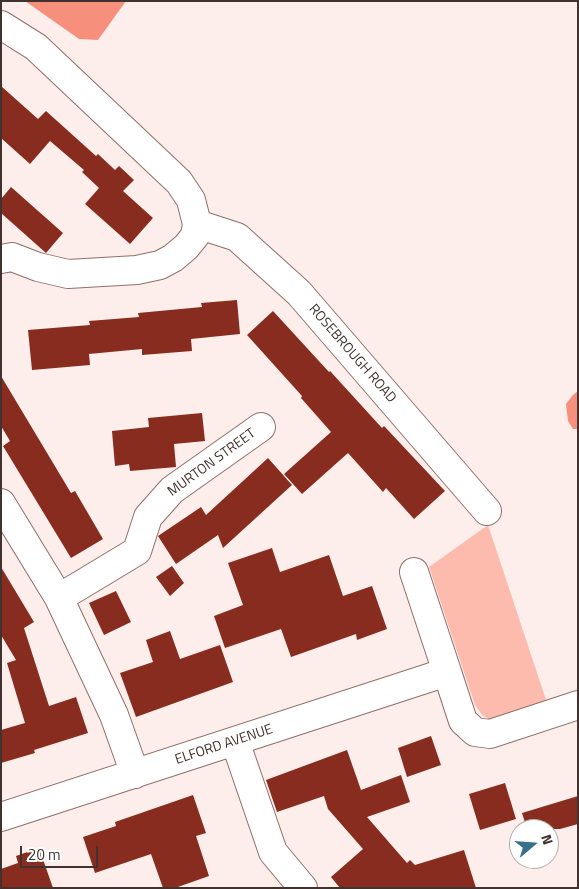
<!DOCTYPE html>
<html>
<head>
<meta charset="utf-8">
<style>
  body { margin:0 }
  #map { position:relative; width:579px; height:889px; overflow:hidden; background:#feeeeb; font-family:"Titillium Web",sans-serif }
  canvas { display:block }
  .frame { position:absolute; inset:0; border:2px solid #41322f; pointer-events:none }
  .north { position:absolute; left:509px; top:819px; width:50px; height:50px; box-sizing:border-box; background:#fff; border:1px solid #b3adac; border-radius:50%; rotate:72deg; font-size:14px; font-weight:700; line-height:20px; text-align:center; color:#41322f }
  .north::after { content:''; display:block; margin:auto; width:18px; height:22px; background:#38708a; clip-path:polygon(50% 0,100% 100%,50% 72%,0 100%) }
  .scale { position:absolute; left:20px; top:846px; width:78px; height:22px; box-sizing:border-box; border:2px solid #41322f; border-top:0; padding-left:6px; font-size:15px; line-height:18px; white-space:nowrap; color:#41322f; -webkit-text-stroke:4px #fff; paint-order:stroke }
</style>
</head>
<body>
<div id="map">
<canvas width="579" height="889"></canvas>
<div class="frame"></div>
<div class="north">N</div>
<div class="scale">20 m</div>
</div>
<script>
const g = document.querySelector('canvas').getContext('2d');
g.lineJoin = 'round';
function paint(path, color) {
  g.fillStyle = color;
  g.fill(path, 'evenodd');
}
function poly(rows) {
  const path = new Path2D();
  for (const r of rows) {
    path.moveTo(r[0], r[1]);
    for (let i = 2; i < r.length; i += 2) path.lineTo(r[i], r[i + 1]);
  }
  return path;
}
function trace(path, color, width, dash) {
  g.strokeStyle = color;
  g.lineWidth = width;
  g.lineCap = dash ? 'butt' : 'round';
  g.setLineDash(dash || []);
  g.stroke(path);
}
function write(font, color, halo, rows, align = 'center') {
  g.font = font + ' "Titillium Web",sans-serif';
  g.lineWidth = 5;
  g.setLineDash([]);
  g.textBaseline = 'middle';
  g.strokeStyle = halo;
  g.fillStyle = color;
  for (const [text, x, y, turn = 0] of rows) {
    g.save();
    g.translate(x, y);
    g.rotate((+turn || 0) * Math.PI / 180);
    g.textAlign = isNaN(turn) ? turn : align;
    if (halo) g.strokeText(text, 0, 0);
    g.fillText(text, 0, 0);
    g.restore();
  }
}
paint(poly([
  [488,525,548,706,495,722,483,716,475,705,429,567]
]), '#fdbbae');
paint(poly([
  [25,1,126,1,98,40,79,39],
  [578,391,578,429,573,429,568,421,566,404,573,395]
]), '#f6907d');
paint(poly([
  [1,86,38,119,46,111,96,156,98,154,115,170,119,166,134,180,123,191,153,218,130,244,85,204,99,188,82,172,84,170,50,141,30,164,1,138],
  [11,187,63,233,46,253,1,213,1,199],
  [237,300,240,334,191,339,192,351,142,355,142,349,89,354,90,365,32,370,28,330,90,325,89,321,139,317,138,313,202,307,201,303],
  [273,311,329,372,330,371,382,428,384,426,445,491,414,519,386,488,383,492,348,453,302,494,284,474,331,432,301,398,302,396,247,335],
  [1,376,71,493,75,491,103,539,71,558,3,446,10,441,1,426],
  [202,413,205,441,174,444,176,467,130,471,129,464,115,466,112,431,149,427,148,418],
  [268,458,292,485,223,548,218,535,176,564,158,536,201,507,206,515],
  [272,548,280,572,329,555,343,596,372,586,387,629,357,640,356,634,291,657,281,629,225,648,214,616,243,605,228,563],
  [172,566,184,583,170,596,156,577],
  [1,567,34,622,24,628,49,706,76,697,88,733,34,750,35,753,1,763,1,730,25,723,7,663,16,660,1,635],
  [116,591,131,622,104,635,89,603],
  [170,631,180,659,220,645,233,682,136,717,120,673,153,662,146,640],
  [431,736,441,765,407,777,398,748],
  [347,750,361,790,401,775,410,802,367,817,407,863,410,860,415,865,464,850,476,888,340,888,331,877,363,849,328,809,324,796,277,812,266,780],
  [505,783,516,819,480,830,469,794],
  [193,795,206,833,196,836,209,876,175,888,163,888,151,854,95,873,83,837,116,826,115,822],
  [578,796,578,824,560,829,527,829,522,813],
  [39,848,53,888,1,888,1,869,18,863,16,856]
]), '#872c1e');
const minor = poly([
  [1,25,36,47,179,182,191,200,197,224,195,236,186,247,173,258,160,265,137,270,68,274,38,267,12,257,1,259],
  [197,224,237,237,299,293,487,511],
  [1,503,59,598,114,715,135,774],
  [414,572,447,672],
  [59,598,137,551,148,517,172,490,261,427],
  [235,741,273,852,303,888],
  [1,817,447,672,463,721,475,732,490,734,578,705]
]);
trace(minor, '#916f68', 30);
trace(minor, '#fff', 28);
write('14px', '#41322f', '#fff', [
  ["ROSEBROUGH ROAD",352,354,49],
  ["MURTON STREET",212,463,-36],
  ["ELFORD AVENUE",224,745,-18]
]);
</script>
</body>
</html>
